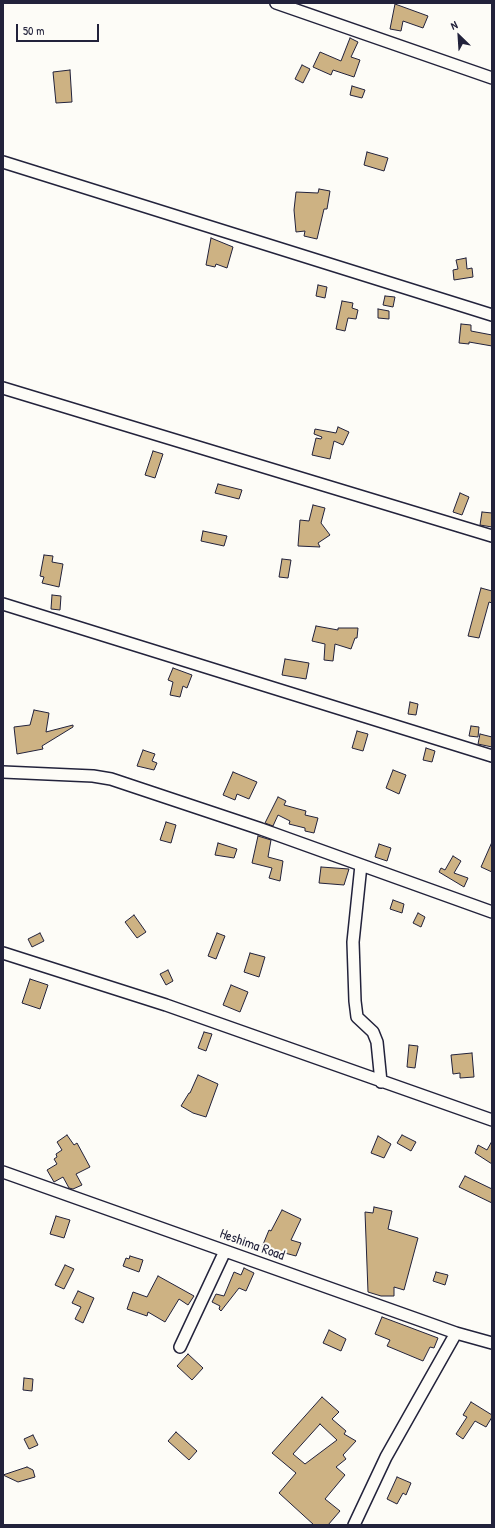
<!DOCTYPE html>
<html>
<head>
<meta charset="utf-8">
<style>
  body { margin:0 }
  #map { position:relative; width:495px; height:1528px; overflow:hidden; background:#fdfcf7; font-family:"Patrick Hand",sans-serif }
  canvas { display:block }
  .frame { position:absolute; inset:0; border:4px solid #22223b; pointer-events:none }
  .north { position:absolute; left:439px; top:16px; width:40px; height:40px; -webkit-text-stroke:3px #fdfcf7; paint-order:stroke; rotate:335deg; font-size:11px; font-weight:700; line-height:16px; text-align:center; color:#22223b }
  .north::after { content:''; display:block; margin:auto; width:14px; height:18px; background:#22223b; clip-path:polygon(50% 0,100% 100%,50% 72%,0 100%) }
  .scale { position:absolute; left:16px; top:24px; width:83px; height:18px; box-sizing:border-box; border:2px solid #22223b; border-top:0; padding-left:5px; font-size:12px; line-height:14px; white-space:nowrap; color:#22223b; -webkit-text-stroke:3px #fdfcf7; paint-order:stroke }
</style>
</head>
<body>
<div id="map">
<canvas width="495" height="1528"></canvas>
<div class="frame"></div>
<div class="north">N</div>
<div class="scale">50 m</div>
</div>
<script>
const g = document.querySelector('canvas').getContext('2d');
g.lineJoin = 'round';
function paint(path, color) {
  g.fillStyle = color;
  g.fill(path, 'evenodd');
}
function poly(rows) {
  const path = new Path2D();
  for (const r of rows) {
    path.moveTo(r[0], r[1]);
    for (let i = 2; i < r.length; i += 2) path.lineTo(r[i], r[i + 1]);
  }
  return path;
}
function trace(path, color, width, dash) {
  g.strokeStyle = color;
  g.lineWidth = width;
  g.lineCap = dash ? 'butt' : 'round';
  g.setLineDash(dash || []);
  g.stroke(path);
}
function write(font, color, halo, rows, align = 'center') {
  g.font = font + ' "Patrick Hand",sans-serif';
  g.lineWidth = 4;
  g.setLineDash([]);
  g.textBaseline = 'middle';
  g.strokeStyle = halo;
  g.fillStyle = color;
  for (const [text, x, y, turn = 0] of rows) {
    g.save();
    g.translate(x, y);
    g.rotate((+turn || 0) * Math.PI / 180);
    g.textAlign = isNaN(turn) ? turn : align;
    if (halo) g.strokeText(text, 0, 0);
    g.fillText(text, 0, 0);
    g.restore();
  }
}
const building = poly([
  [395,4,428,16,423,28,403,21,401,31,390,29,395,4],
  [350,38,358,42,351,57,360,60,354,77,333,70,331,75,313,67,320,52,341,61,350,38],
  [302,65,310,69,303,83,295,79,302,65],
  [70,70,72,102,56,103,53,72,70,70],
  [352,86,365,90,362,98,350,95,352,86],
  [367,152,388,158,384,171,364,165,367,152],
  [319,189,330,191,327,209,324,209,317,239,304,236,305,231,296,232,294,210,296,192,318,193,319,189],
  [211,238,233,247,227,268,216,264,215,267,206,265,211,238],
  [466,258,467,269,472,268,473,277,454,280,453,270,458,269,456,260,466,258],
  [318,285,327,287,325,298,316,296,318,285],
  [385,296,395,297,393,307,383,305,385,296],
  [342,301,353,303,352,308,358,310,356,319,348,318,345,331,336,329,342,301],
  [378,309,389,311,389,319,378,318,378,309],
  [461,324,471,325,471,331,492,335,492,346,469,342,469,344,459,343,461,324],
  [338,427,349,432,343,445,334,441,330,459,312,455,316,438,321,439,322,437,314,434,315,429,336,433,338,427],
  [153,451,163,454,155,478,145,475,153,451],
  [218,484,242,490,239,499,215,493,218,484],
  [460,493,469,497,462,515,453,512,460,493],
  [313,505,325,508,321,523,330,535,318,543,320,547,298,546,300,520,309,521,313,505],
  [482,512,492,513,492,527,480,525,482,512],
  [203,531,227,536,224,546,201,541,203,531],
  [44,555,53,556,52,562,63,564,59,587,42,583,44,577,40,576,44,555],
  [282,559,291,560,288,578,279,577,282,559],
  [481,588,492,591,492,603,489,602,479,638,468,636,481,588],
  [52,595,61,596,60,610,51,609,52,595],
  [316,626,338,630,338,628,358,628,357,638,355,638,351,649,335,644,333,661,324,660,325,644,312,641,316,626],
  [285,659,309,663,306,679,282,675,285,659],
  [173,668,192,675,187,688,183,686,180,697,170,695,173,682,168,680,173,668],
  [410,702,418,704,416,715,408,714,410,702],
  [34,710,49,713,46,732,73,725,73,727,42,746,43,749,17,754,14,727,30,725,34,710],
  [471,726,479,727,478,737,469,736,471,726],
  [357,731,368,734,363,751,352,748,357,731],
  [480,734,492,737,492,747,478,744,480,734],
  [426,748,435,751,432,762,423,760,426,748],
  [143,750,155,754,152,761,157,763,154,770,137,766,143,750],
  [393,770,406,775,399,794,386,788,393,770],
  [233,772,257,782,249,799,237,794,235,800,223,795,233,772],
  [278,797,286,801,284,805,306,811,305,815,318,818,314,833,305,831,305,828,289,824,290,821,278,815,273,826,265,823,278,797],
  [166,822,176,825,171,843,160,840,166,822],
  [258,836,271,840,268,857,283,861,280,881,269,878,272,868,252,863,258,836],
  [492,842,492,872,481,867,492,842],
  [218,843,237,849,234,858,215,855,218,843],
  [379,844,391,848,387,861,375,857,379,844],
  [453,856,461,861,454,873,468,878,464,887,439,872,441,868,445,870,453,856],
  [321,867,349,869,344,885,319,883,321,867],
  [393,900,404,904,402,913,390,909,393,900],
  [418,913,425,917,421,927,413,923,418,913],
  [134,915,146,932,137,938,125,922,134,915],
  [40,933,44,941,32,947,28,939,40,933],
  [217,933,225,936,216,959,208,956,217,933],
  [250,953,265,957,259,977,244,972,250,953],
  [168,970,173,981,166,985,160,974,168,970],
  [30,979,48,985,40,1009,22,1003,30,979],
  [231,985,248,992,240,1012,223,1005,231,985],
  [204,1032,212,1034,206,1051,198,1048,204,1032],
  [409,1045,418,1046,415,1068,407,1067,409,1045],
  [472,1053,474,1077,460,1078,460,1073,453,1074,451,1055,472,1053],
  [198,1075,218,1084,206,1117,193,1113,181,1106,189,1093,190,1093,198,1075],
  [67,1135,74,1145,77,1143,90,1167,76,1174,82,1185,73,1189,69,1188,63,1177,54,1182,47,1170,57,1164,54,1159,57,1157,56,1154,62,1150,57,1142,67,1135],
  [402,1135,416,1142,411,1151,397,1143,402,1135],
  [378,1136,391,1144,384,1158,371,1153,378,1136],
  [492,1141,492,1164,475,1153,478,1145,487,1150,492,1141],
  [465,1176,492,1189,492,1203,459,1187,465,1176],
  [374,1207,392,1211,388,1229,418,1238,404,1290,394,1287,394,1296,381,1296,368,1292,365,1212,373,1213,374,1207],
  [282,1210,301,1219,291,1240,301,1243,296,1256,281,1252,280,1255,262,1247,269,1230,271,1231,282,1210],
  [56,1216,70,1220,64,1238,50,1234,56,1216],
  [130,1256,143,1260,139,1272,123,1266,126,1258,129,1259,130,1256],
  [65,1265,74,1269,64,1289,55,1285,65,1265],
  [244,1268,254,1273,246,1291,239,1288,221,1311,219,1309,220,1306,212,1302,216,1294,224,1296,234,1272,241,1275,244,1268],
  [436,1272,448,1275,445,1285,433,1281,436,1272],
  [158,1276,194,1296,188,1305,179,1299,165,1322,148,1312,147,1316,127,1309,133,1292,147,1297,158,1276],
  [78,1291,94,1298,83,1323,75,1319,81,1307,72,1303,78,1291],
  [382,1317,438,1338,434,1348,430,1347,423,1361,387,1346,390,1340,375,1334,382,1317],
  [329,1330,346,1339,341,1351,323,1343,329,1330],
  [188,1354,203,1368,192,1380,177,1366,188,1354],
  [24,1378,33,1379,32,1391,23,1390,24,1378],
  [322,1397,339,1412,332,1419,346,1431,344,1434,356,1441,343,1455,346,1459,336,1467,345,1475,325,1499,340,1511,328,1525,314,1525,279,1493,296,1473,272,1453,322,1397],
  [320,1424,337,1440,305,1464,293,1454,320,1424],
  [471,1402,492,1415,492,1417,486,1427,475,1421,463,1439,456,1434,467,1417,463,1415,471,1402],
  [176,1432,197,1451,189,1460,168,1441,176,1432],
  [33,1435,38,1445,29,1449,24,1439,33,1435],
  [27,1467,33,1470,35,1477,18,1482,3,1475,27,1467],
  [397,1477,411,1483,406,1495,403,1493,397,1504,387,1499,397,1477]
]);
paint(building, '#cdb283');
trace(building, '#22223b', 1);
const minor = poly([
  [276,3,492,78],
  [3,162,492,315],
  [3,388,492,536],
  [3,604,492,756],
  [3,772,93,776,111,779,261,829,492,912],
  [361,865,353,942,355,1001,357,1017,373,1032,377,1042,381,1082],
  [3,953,166,1005,492,1120],
  [3,1172,456,1333,492,1343],
  [180,1347,225,1251],
  [354,1525,386,1457,456,1333]
]);
trace(minor, '#22223b', 14);
trace(minor, '#fdfcf7', 11);
write('14px', '#22223b', '#fdfcf7', [
  ["Heshima Road",252,1245,20]
]);
</script>
</body>
</html>
